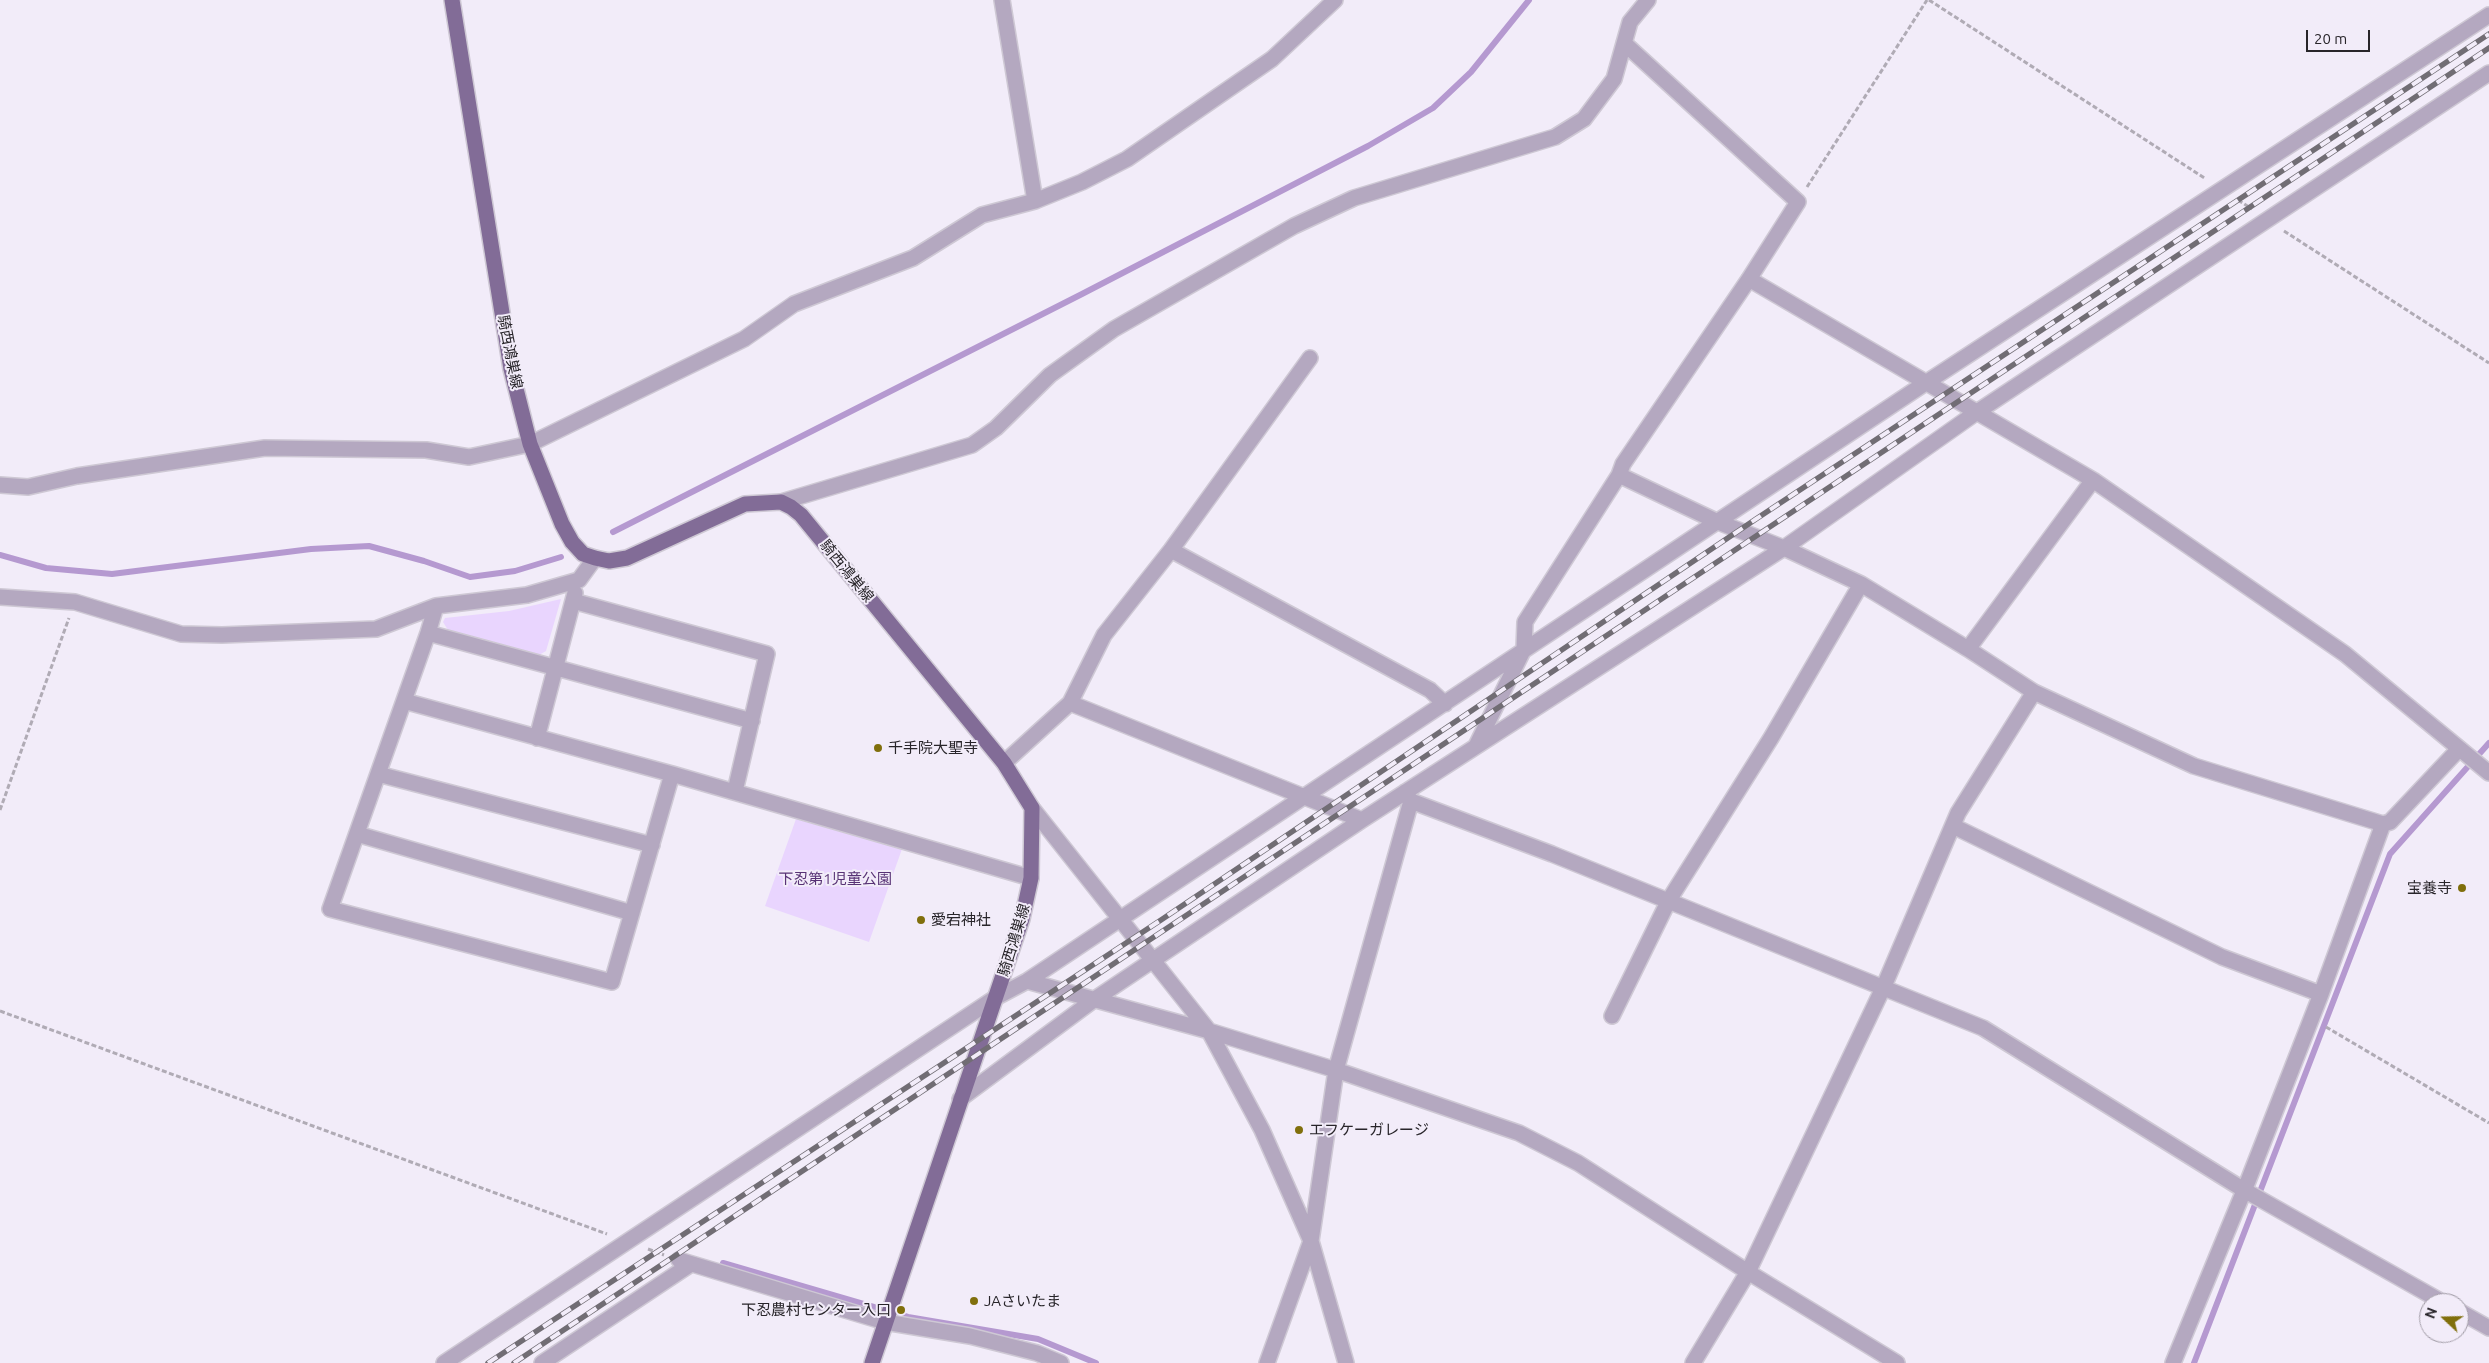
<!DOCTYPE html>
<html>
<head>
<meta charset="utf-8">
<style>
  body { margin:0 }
  #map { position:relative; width:2489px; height:1363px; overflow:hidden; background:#f2ecf9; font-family:Ubuntu,sans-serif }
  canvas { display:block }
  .north { position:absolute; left:2419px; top:1293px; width:50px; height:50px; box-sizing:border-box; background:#f2ecf9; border:1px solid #a19ca6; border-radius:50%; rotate:291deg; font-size:14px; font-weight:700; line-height:20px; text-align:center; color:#28252a }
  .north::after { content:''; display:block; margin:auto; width:18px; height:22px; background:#806f0c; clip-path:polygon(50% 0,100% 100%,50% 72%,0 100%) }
  .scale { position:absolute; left:2306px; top:30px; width:64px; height:22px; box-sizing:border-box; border:2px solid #28252a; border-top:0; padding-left:6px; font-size:15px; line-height:18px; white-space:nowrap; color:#28252a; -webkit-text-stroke:4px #f2ecf9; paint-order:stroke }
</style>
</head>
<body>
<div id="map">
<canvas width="2489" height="1363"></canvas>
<div class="north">N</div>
<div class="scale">20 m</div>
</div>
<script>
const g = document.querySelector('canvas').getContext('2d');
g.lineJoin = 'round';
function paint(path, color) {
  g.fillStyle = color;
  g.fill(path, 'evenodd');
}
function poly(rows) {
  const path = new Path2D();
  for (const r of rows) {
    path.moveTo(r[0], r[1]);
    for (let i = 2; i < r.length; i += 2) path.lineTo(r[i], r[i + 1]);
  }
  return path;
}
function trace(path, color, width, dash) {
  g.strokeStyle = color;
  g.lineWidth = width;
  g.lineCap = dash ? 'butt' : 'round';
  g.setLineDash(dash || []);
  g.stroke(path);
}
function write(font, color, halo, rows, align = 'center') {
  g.font = font + ' Ubuntu,"Noto Sans JP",sans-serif';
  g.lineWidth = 4;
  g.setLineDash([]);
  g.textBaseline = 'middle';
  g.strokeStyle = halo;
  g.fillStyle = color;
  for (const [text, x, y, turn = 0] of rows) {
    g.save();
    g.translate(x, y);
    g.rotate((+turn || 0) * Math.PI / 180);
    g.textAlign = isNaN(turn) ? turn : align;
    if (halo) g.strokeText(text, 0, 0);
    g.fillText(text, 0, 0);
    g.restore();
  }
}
paint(poly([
  [561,599,546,651,539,655,448,630,443,622,445,618,509,611],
  [796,819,902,849,869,942,765,906]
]), '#e9d5fe');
trace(poly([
  [613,532,1082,294,1368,146,1433,108,1471,72,1529,0],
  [0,555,46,568,112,574,311,549,369,546,424,561,470,577,515,571,561,557],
  [723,1263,908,1317,1038,1339,1096,1363],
  [2194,1363,2390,854,2489,743]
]), '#b599d0', 6);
const minor = poly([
  [1002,0,1035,201],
  [1749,279,2093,480,2345,654,2489,773],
  [1619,475,1718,522,1784,548,1861,584,1968,649,2034,692,2194,766,2383,824,2390,822,2459,749],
  [0,485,28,487,77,476,265,448,426,450,469,457,530,444,744,339,794,304,913,258,982,215,1035,201,1082,182,1127,159,1272,59,1335,0],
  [781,502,972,445,996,428,1050,375,1114,329,1294,226,1354,198,1555,137,1584,119,1614,79,1630,22,1648,0],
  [1171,550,1430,690,1445,704],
  [0,597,75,602,181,634,222,635,376,629,436,606,527,595,579,580,595,558],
  [573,601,767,654,735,791],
  [436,606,428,633,330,909,612,982,672,774,1031,878],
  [428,633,752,721],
  [1968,649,2093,480],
  [404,701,672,774],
  [1070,703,1104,635,1171,550,1310,358],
  [537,738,575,593],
  [1477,744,1524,649,1525,622,1619,475,1623,464,1749,279,1798,202,1624,43],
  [1004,763,1070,703,1362,820],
  [378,774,652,845],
  [1405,792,1411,801,1552,854,1983,1028,2244,1190,2444,1303],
  [1032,808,1209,1031,1262,1130,1311,1241,1346,1363],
  [1953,826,2222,957,2321,994],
  [357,834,632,913],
  [1027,981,1209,1031,1336,1070,1519,1133,1578,1163,1748,1272,1897,1363],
  [1612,1016,1669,900,1771,738,1861,584],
  [960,1099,1095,999,1362,820,1784,548,1977,412,2489,73],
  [679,1260,885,1322,970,1336,1037,1353,1061,1363],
  [2459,1311,2489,1328],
  [444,1363,995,998,1027,981,1927,382,2489,15],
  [542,1363,691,1264],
  [1267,1363,1311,1241,1336,1070,1411,801],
  [1693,1363,1748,1272,1884,986,1958,813,2034,692],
  [2173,1363,2248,1181,2321,994,2383,824]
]);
const major = poly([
  [452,0,511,369,530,444,562,524,572,542,583,554,595,558,609,561,627,558,745,504,781,502,791,507,801,515,1004,763,1032,808,1031,878,1022,919,872,1363]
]);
trace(minor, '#cec8d4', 18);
trace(major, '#cec8d4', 18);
trace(poly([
  [1929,0,2206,179],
  [1807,187,1927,0],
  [2238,200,2252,209],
  [2284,231,2489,363],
  [0,810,69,618],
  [0,1011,607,1234],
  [2326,1027,2489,1123],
  [648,1249,664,1255]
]), '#b0abb5', 3, [5, 2.5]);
trace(minor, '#b4a8c0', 15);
trace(major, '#826c97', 15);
const rail = poly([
  [488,1363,1161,920,1756,519,2489,34],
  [514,1363,2489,48]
]);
trace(rail, '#716d74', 5.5);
trace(rail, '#f2ecf9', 4, [11]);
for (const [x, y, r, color] of [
  [878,748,5,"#806f0c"],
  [2462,888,5,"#806f0c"],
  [921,920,5,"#806f0c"],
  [1299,1130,5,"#806f0c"],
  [974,1301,5,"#806f0c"],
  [901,1310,5,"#806f0c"]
]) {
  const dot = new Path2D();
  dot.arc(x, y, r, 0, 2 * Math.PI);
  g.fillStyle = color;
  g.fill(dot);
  trace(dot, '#f2ecf9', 2);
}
write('15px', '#28252a', '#f2ecf9', [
  ["騎西鴻巣線",510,352,79],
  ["騎西鴻巣線",847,571,51],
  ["騎西鴻巣線",1014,940,-73]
]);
write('15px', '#28252a', '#f2ecf9', [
  ["千手院大聖寺",888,748],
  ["宝養寺",2452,888,"right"],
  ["愛宕神社",931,920],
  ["エフケーガレージ",1309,1130],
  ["JAさいたま",984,1301],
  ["下忍農村センター入口",891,1310,"right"]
], 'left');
write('15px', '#583375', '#f2ecf9', [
  ["下忍第1児童公園",835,879]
]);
</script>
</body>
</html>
